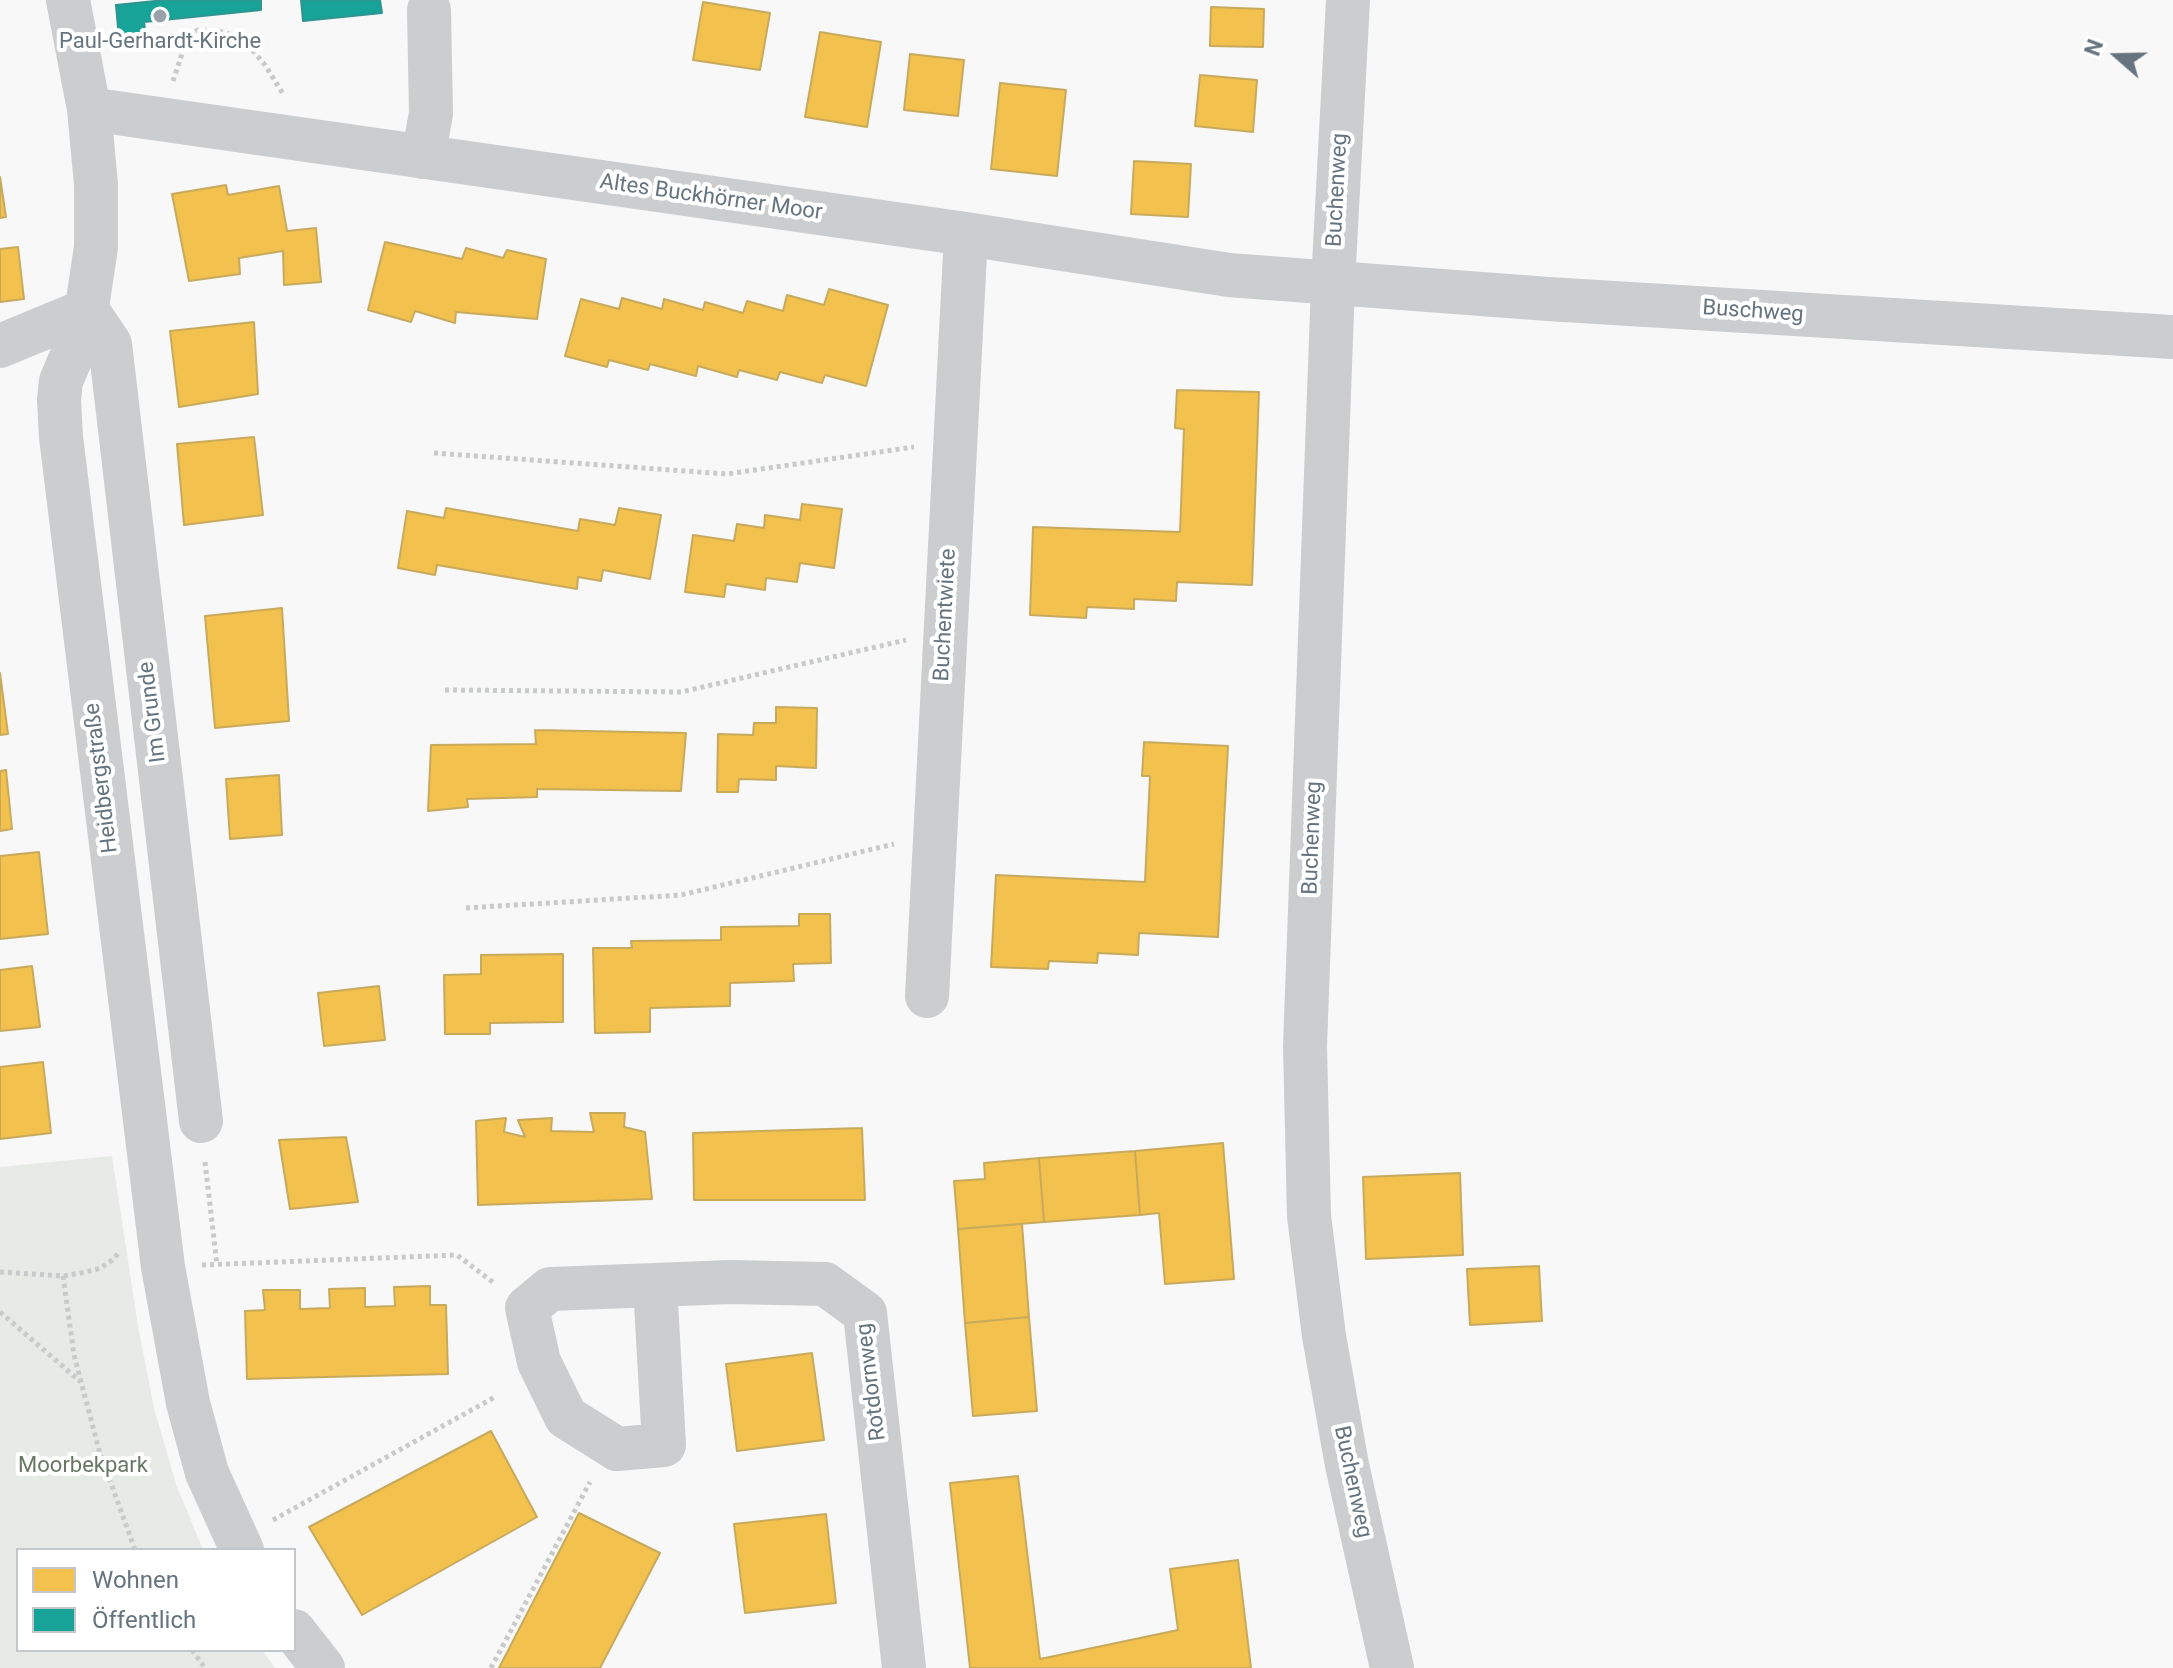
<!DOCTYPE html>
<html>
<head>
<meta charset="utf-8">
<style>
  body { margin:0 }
  #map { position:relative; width:2173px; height:1668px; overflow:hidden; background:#f8f8f8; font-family:Roboto,sans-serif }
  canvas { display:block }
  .legend { position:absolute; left:16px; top:1548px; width:280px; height:104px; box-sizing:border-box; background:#fff; border:2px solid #c2c7cc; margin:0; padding:10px 14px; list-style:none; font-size:24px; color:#66747f }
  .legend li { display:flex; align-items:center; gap:16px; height:40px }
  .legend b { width:40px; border:2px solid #c2c7cc }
  .north { position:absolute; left:2077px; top:16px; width:80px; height:80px; -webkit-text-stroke:6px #fff; paint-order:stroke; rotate:290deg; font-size:22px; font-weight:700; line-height:32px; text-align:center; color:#66747f }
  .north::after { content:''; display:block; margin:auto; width:28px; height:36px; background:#66747f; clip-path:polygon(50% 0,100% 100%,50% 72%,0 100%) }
</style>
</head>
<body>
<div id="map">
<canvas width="2173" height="1668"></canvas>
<ul class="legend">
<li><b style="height:22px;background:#f2c14e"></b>Wohnen</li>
<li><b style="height:22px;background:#17a398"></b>Öffentlich</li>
</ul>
<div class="north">N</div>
</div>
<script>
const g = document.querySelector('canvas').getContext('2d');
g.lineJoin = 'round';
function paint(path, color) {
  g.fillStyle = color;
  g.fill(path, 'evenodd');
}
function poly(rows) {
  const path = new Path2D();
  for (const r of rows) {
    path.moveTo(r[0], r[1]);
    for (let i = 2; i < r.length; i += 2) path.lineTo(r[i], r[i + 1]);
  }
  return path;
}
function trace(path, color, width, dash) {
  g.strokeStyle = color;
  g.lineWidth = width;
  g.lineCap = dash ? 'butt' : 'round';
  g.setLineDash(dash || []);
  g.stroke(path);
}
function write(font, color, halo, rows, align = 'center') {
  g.font = font + ' Roboto,sans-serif';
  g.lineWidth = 8;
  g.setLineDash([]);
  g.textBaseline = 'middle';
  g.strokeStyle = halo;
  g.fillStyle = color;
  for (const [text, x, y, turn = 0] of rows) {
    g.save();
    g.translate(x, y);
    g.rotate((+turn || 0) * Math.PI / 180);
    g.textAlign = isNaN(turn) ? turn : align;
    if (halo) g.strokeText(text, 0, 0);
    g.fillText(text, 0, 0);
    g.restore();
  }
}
paint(poly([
  [112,1156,138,1326,154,1408,176,1484,203,1550,18,1550,18,1650,262,1650,275,1668,0,1668,0,1167]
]), '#e7eae6');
const homes = poly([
  [703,2,770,13,760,70,693,60,703,2],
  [1211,7,1264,9,1263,47,1210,46,1211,7],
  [820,32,881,42,867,127,805,117,820,32],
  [910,54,964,60,958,116,904,110,910,54],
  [1200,75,1257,80,1253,132,1195,126,1200,75],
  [1000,83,1066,90,1057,176,991,169,1000,83],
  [1134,161,1191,164,1188,217,1131,214,1134,161],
  [0,177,6,217,0,218,0,177],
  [226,185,228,195,279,186,287,231,316,228,321,282,284,285,283,251,239,258,240,274,189,281,172,194,226,185],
  [385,242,462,259,466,248,503,258,507,250,546,259,537,319,456,312,455,323,415,311,411,322,368,310,385,242],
  [18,247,24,299,0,302,0,249,18,247],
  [829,289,888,305,866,386,825,375,822,383,780,372,777,380,739,370,737,377,698,366,696,376,650,364,648,370,609,360,607,367,565,356,581,299,619,309,622,298,662,309,664,299,703,310,705,302,743,313,747,301,783,311,787,295,824,305,829,289],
  [254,322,258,394,179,407,170,331,254,322],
  [1177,390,1259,392,1252,585,1177,582,1176,601,1134,599,1134,609,1087,607,1086,618,1030,615,1033,527,1180,532,1184,429,1175,428,1177,390],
  [254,437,263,515,184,525,177,444,254,437],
  [802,504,842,509,834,568,800,563,797,582,766,578,765,590,726,584,724,597,685,592,693,535,734,541,737,524,764,528,765,515,800,520,802,504],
  [446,508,578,531,580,519,615,525,619,508,661,515,650,579,603,570,601,581,578,577,577,589,437,565,435,575,398,568,407,511,444,518,446,508],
  [282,608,289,721,215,728,205,616,282,608],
  [0,673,8,734,0,735,0,673],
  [776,707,817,708,816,768,776,766,776,780,739,779,738,792,717,792,718,734,753,735,754,723,776,723,776,707],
  [535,730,686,733,681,791,537,789,537,797,467,799,468,807,428,811,431,745,536,744,535,730],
  [1144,742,1228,746,1218,937,1139,933,1138,955,1098,953,1097,963,1049,961,1048,969,991,967,996,875,1145,882,1150,776,1142,776,1144,742],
  [6,770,12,829,0,831,0,771,6,770],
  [279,775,282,835,230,839,226,779,279,775],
  [39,852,48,934,0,939,0,856,39,852],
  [799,914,830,914,831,963,793,964,794,981,730,983,730,1006,650,1008,650,1032,595,1033,593,948,632,948,631,941,721,940,721,927,799,926,799,914],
  [563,954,563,1022,490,1023,490,1034,445,1034,444,975,481,974,481,955,563,954],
  [32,966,40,1027,0,1031,0,970,32,966],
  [379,986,385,1040,324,1046,318,993,379,986],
  [43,1062,51,1133,0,1139,0,1067,43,1062],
  [590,1113,625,1113,624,1127,645,1132,652,1199,478,1205,476,1121,506,1118,504,1132,525,1137,518,1120,552,1118,551,1131,594,1132,590,1113],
  [862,1128,865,1200,694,1200,693,1133,862,1128],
  [346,1137,358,1202,290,1209,279,1140,346,1137],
  [1223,1143,1234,1279,1165,1284,1159,1213,1140,1215,1135,1151,1223,1143],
  [1135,1151,1140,1215,1044,1222,1039,1158,1135,1151],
  [1039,1158,1044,1222,958,1229,954,1181,985,1179,984,1163,1039,1158],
  [1460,1173,1463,1255,1366,1259,1363,1177,1460,1173],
  [1022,1224,1029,1317,965,1323,958,1229,1022,1224],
  [1539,1266,1542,1321,1470,1325,1467,1269,1539,1266],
  [430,1286,430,1305,446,1305,448,1374,247,1379,245,1311,265,1310,263,1290,300,1290,300,1309,330,1308,329,1289,365,1288,365,1307,395,1306,394,1287,430,1286],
  [1029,1317,1037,1411,973,1416,965,1323,1029,1317],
  [812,1353,824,1440,737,1451,726,1364,812,1353],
  [491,1431,537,1517,362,1615,309,1527,491,1431],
  [1018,1476,1040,1659,1178,1630,1170,1569,1238,1560,1251,1668,970,1668,950,1483,1018,1476],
  [579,1513,660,1553,600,1668,499,1668,579,1513],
  [826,1514,836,1603,745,1613,734,1524,826,1514]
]);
paint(homes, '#f2c14e');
trace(homes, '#c8aa5d', 2);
const public = poly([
  [261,0,261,10,144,22,146,37,119,39,116,5,165,0,261,0],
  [301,0,380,0,382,13,303,21,301,0]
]);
paint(public, '#17a398');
trace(public, '#2f9590', 2);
trace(poly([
  [173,81,188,36,198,30,224,32,244,40,265,65,283,94],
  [434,453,727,474,914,447],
  [445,690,681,692,906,640],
  [466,908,681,895,894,844],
  [205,1162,217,1265],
  [202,1265,457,1255,494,1283],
  [0,1272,63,1276,86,1272,101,1268,115,1258,119,1251],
  [63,1276,74,1355,99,1450,135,1550],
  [0,1312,81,1382],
  [273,1520,495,1397],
  [192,1650,205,1668],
  [491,1668,590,1482]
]), '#c9cacb', 5, [4, 4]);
trace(poly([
  [68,0,89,109,96,185,96,247,84,327,61,381,59,400,61,437,163,1267,188,1403,207,1473,242,1550],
  [1348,0,1333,284,1305,1046,1309,1216,1324,1336,1347,1465,1392,1668],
  [89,109,966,234,1229,275,1548,299,2173,337],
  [423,157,431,114,429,10],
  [0,346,87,310,110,344,201,1121],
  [927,996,966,234],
  [655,1285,664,1445,617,1449,566,1417,539,1362,527,1308,550,1289,655,1285,730,1282,825,1284,865,1313,904,1668],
  [294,1631,323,1668]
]), '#cbcdce', 44);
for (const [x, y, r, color] of [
  [160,16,8,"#99a2a9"]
]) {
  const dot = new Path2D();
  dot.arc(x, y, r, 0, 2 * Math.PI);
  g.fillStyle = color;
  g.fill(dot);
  trace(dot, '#fff', 3);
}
write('22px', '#66747f', '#fff', [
  ["Paul-Gerhardt-Kirche",160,42]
]);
write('22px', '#66747f', '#fff', [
  ["Buchenweg",1338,190,-87],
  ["Altes Buckhörner Moor",711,198,8],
  ["Buschweg",1753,312,4],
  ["Buchentwiete",946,615,-87],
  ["Im Grunde",153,712,-97],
  ["Heidbergstraße",102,778,-97],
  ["Buchenweg",1313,838,-88],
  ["Rotdornweg",872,1382,-97],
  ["Buchenweg",1352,1482,78]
]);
write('22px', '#687865', '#fff', [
  ["Moorbekpark",83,1466]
]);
</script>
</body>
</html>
